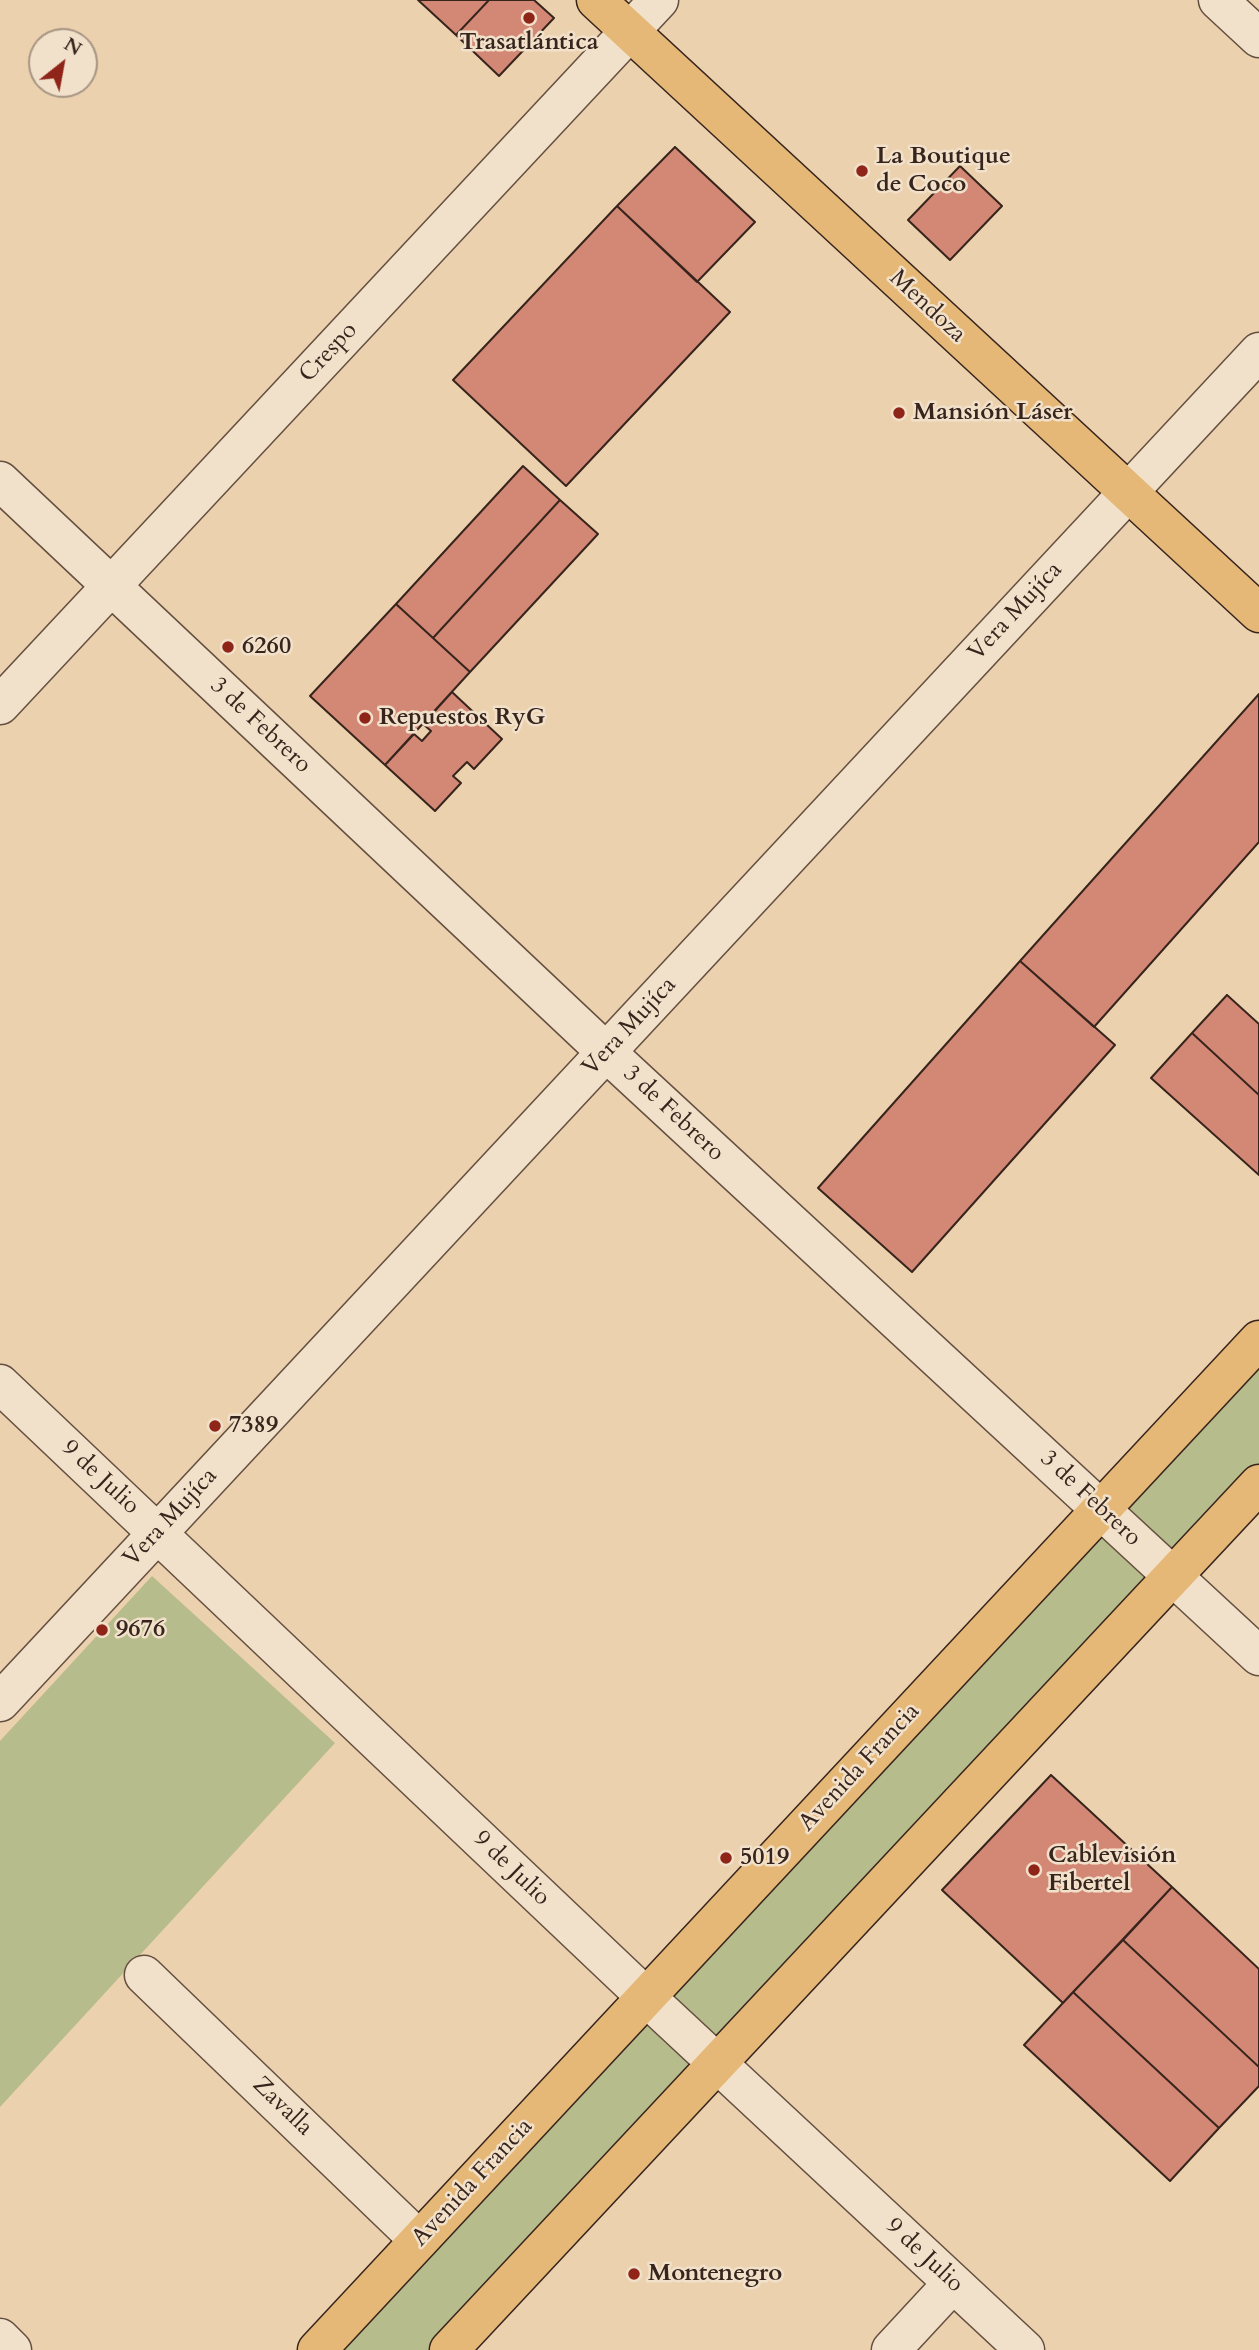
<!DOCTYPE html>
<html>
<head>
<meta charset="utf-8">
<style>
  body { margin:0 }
  #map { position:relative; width:1259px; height:2350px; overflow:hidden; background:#ebd1ae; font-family:Cardo,serif }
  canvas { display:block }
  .north { position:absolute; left:28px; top:28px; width:70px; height:70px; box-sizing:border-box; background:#f2e1ca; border:2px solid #a79584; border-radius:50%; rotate:31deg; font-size:19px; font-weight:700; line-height:28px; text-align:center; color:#37241c }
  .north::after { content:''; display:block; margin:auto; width:24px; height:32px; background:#8f2418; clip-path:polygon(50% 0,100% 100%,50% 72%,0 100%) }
</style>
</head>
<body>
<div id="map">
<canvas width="1259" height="2350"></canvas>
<div class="north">N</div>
</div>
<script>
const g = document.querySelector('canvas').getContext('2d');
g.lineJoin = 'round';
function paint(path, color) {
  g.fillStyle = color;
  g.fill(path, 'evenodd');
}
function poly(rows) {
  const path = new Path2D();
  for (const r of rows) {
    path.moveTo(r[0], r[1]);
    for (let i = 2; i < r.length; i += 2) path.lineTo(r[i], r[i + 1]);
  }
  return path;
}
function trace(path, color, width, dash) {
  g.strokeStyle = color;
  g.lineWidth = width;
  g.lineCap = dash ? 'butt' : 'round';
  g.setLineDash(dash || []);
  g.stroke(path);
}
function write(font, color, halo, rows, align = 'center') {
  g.font = font + ' Cardo,serif';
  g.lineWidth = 5;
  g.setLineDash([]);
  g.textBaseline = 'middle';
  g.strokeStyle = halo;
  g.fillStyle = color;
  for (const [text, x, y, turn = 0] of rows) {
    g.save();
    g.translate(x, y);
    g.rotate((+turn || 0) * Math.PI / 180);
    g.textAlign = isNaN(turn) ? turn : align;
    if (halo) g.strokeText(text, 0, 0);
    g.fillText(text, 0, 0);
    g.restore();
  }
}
paint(poly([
  [1259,1340,1259,1484,449,2350,317,2350],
  [152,1576,335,1743,0,2107,0,1741]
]), '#b6bc8b');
const building = poly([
  [418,0,489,0,456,35,418,0],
  [489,0,534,0,554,18,499,76,456,35,489,0],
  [675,147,755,222,697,282,617,206,675,147],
  [960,166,1002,206,950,260,908,220,960,166],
  [617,206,730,312,566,486,453,380,617,206],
  [523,466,560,500,433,638,396,604,523,466],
  [560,500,598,534,470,672,433,638,560,500],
  [396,604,470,672,385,765,310,696,396,604],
  [452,692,502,739,474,769,467,762,453,776,461,783,435,811,385,765,414,734,422,741,431,731,423,724,452,692],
  [1259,694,1259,842,1094,1027,1020,961,1259,694],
  [1020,961,1115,1045,912,1272,818,1188,1020,961],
  [1227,995,1259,1024,1259,1095,1192,1033,1227,995],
  [1192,1033,1259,1095,1259,1175,1151,1078,1192,1033],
  [1051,1775,1172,1887,1063,2003,942,1890,1051,1775],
  [1172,1887,1259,1969,1259,2067,1123,1940,1172,1887],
  [1123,1940,1259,2067,1259,2086,1219,2128,1073,1992,1123,1940],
  [1073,1992,1219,2128,1170,2181,1024,2045,1073,1992]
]);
paint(building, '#d38775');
trace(building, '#37241c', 2);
const minor = poly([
  [1218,0,1259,38],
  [0,481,606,1052,1259,1656],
  [0,705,659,0],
  [0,1384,646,1997,1025,2350],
  [0,1702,1259,352],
  [144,1975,419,2240],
  [0,2338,12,2350],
  [891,2350,953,2283]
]);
const major = poly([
  [596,0,1259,613],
  [317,2350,1259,1340],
  [449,2350,1259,1484]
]);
trace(minor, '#644f40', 41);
trace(major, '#37241c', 41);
trace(minor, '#f2e1ca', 38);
trace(major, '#e6b877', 38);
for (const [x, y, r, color] of [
  [529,18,7,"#8f2418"],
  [862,171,7,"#8f2418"],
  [899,413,7,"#8f2418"],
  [228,647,7,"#8f2418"],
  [365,718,7,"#8f2418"],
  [215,1426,7,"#8f2418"],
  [102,1630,7,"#8f2418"],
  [726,1858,7,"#8f2418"],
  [1034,1870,7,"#8f2418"],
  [634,2274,7,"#8f2418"]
]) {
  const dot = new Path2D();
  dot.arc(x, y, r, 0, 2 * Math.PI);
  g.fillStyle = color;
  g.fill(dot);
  trace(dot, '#f2e1ca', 2.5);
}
write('bold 24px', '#37241c', '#f2e1ca', [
  ["Trasatlántica",529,43,"center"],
  ["La Boutique",876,157],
  ["de Coco",876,185],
  ["Mansión Láser",913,413],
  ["6260",242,647],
  ["Repuestos RyG",379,718],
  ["7389",229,1426],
  ["9676",116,1630],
  ["Cablevisión",1048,1856],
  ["Fibertel",1048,1884],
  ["5019",740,1858],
  ["Montenegro",648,2274]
], 'left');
write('24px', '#37241c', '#f2e1ca', [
  ["Mendoza",927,307,43],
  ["Crespo",329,353,-47],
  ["Vera Mujíca",1016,612,-47],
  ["3 de Febrero",260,726,43],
  ["Vera Mujíca",630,1027,-47],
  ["3 de Febrero",673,1114,43],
  ["9 de Julio",100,1478,43],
  ["3 de Febrero",1090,1499,43],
  ["Vera Mujíca",171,1518,-47],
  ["Avenida Francia",860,1768,-47],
  ["9 de Julio",511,1869,44],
  ["Zavalla",282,2107,44],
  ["Avenida Francia",473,2183,-47],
  ["9 de Julio",924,2256,43]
]);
</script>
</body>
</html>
